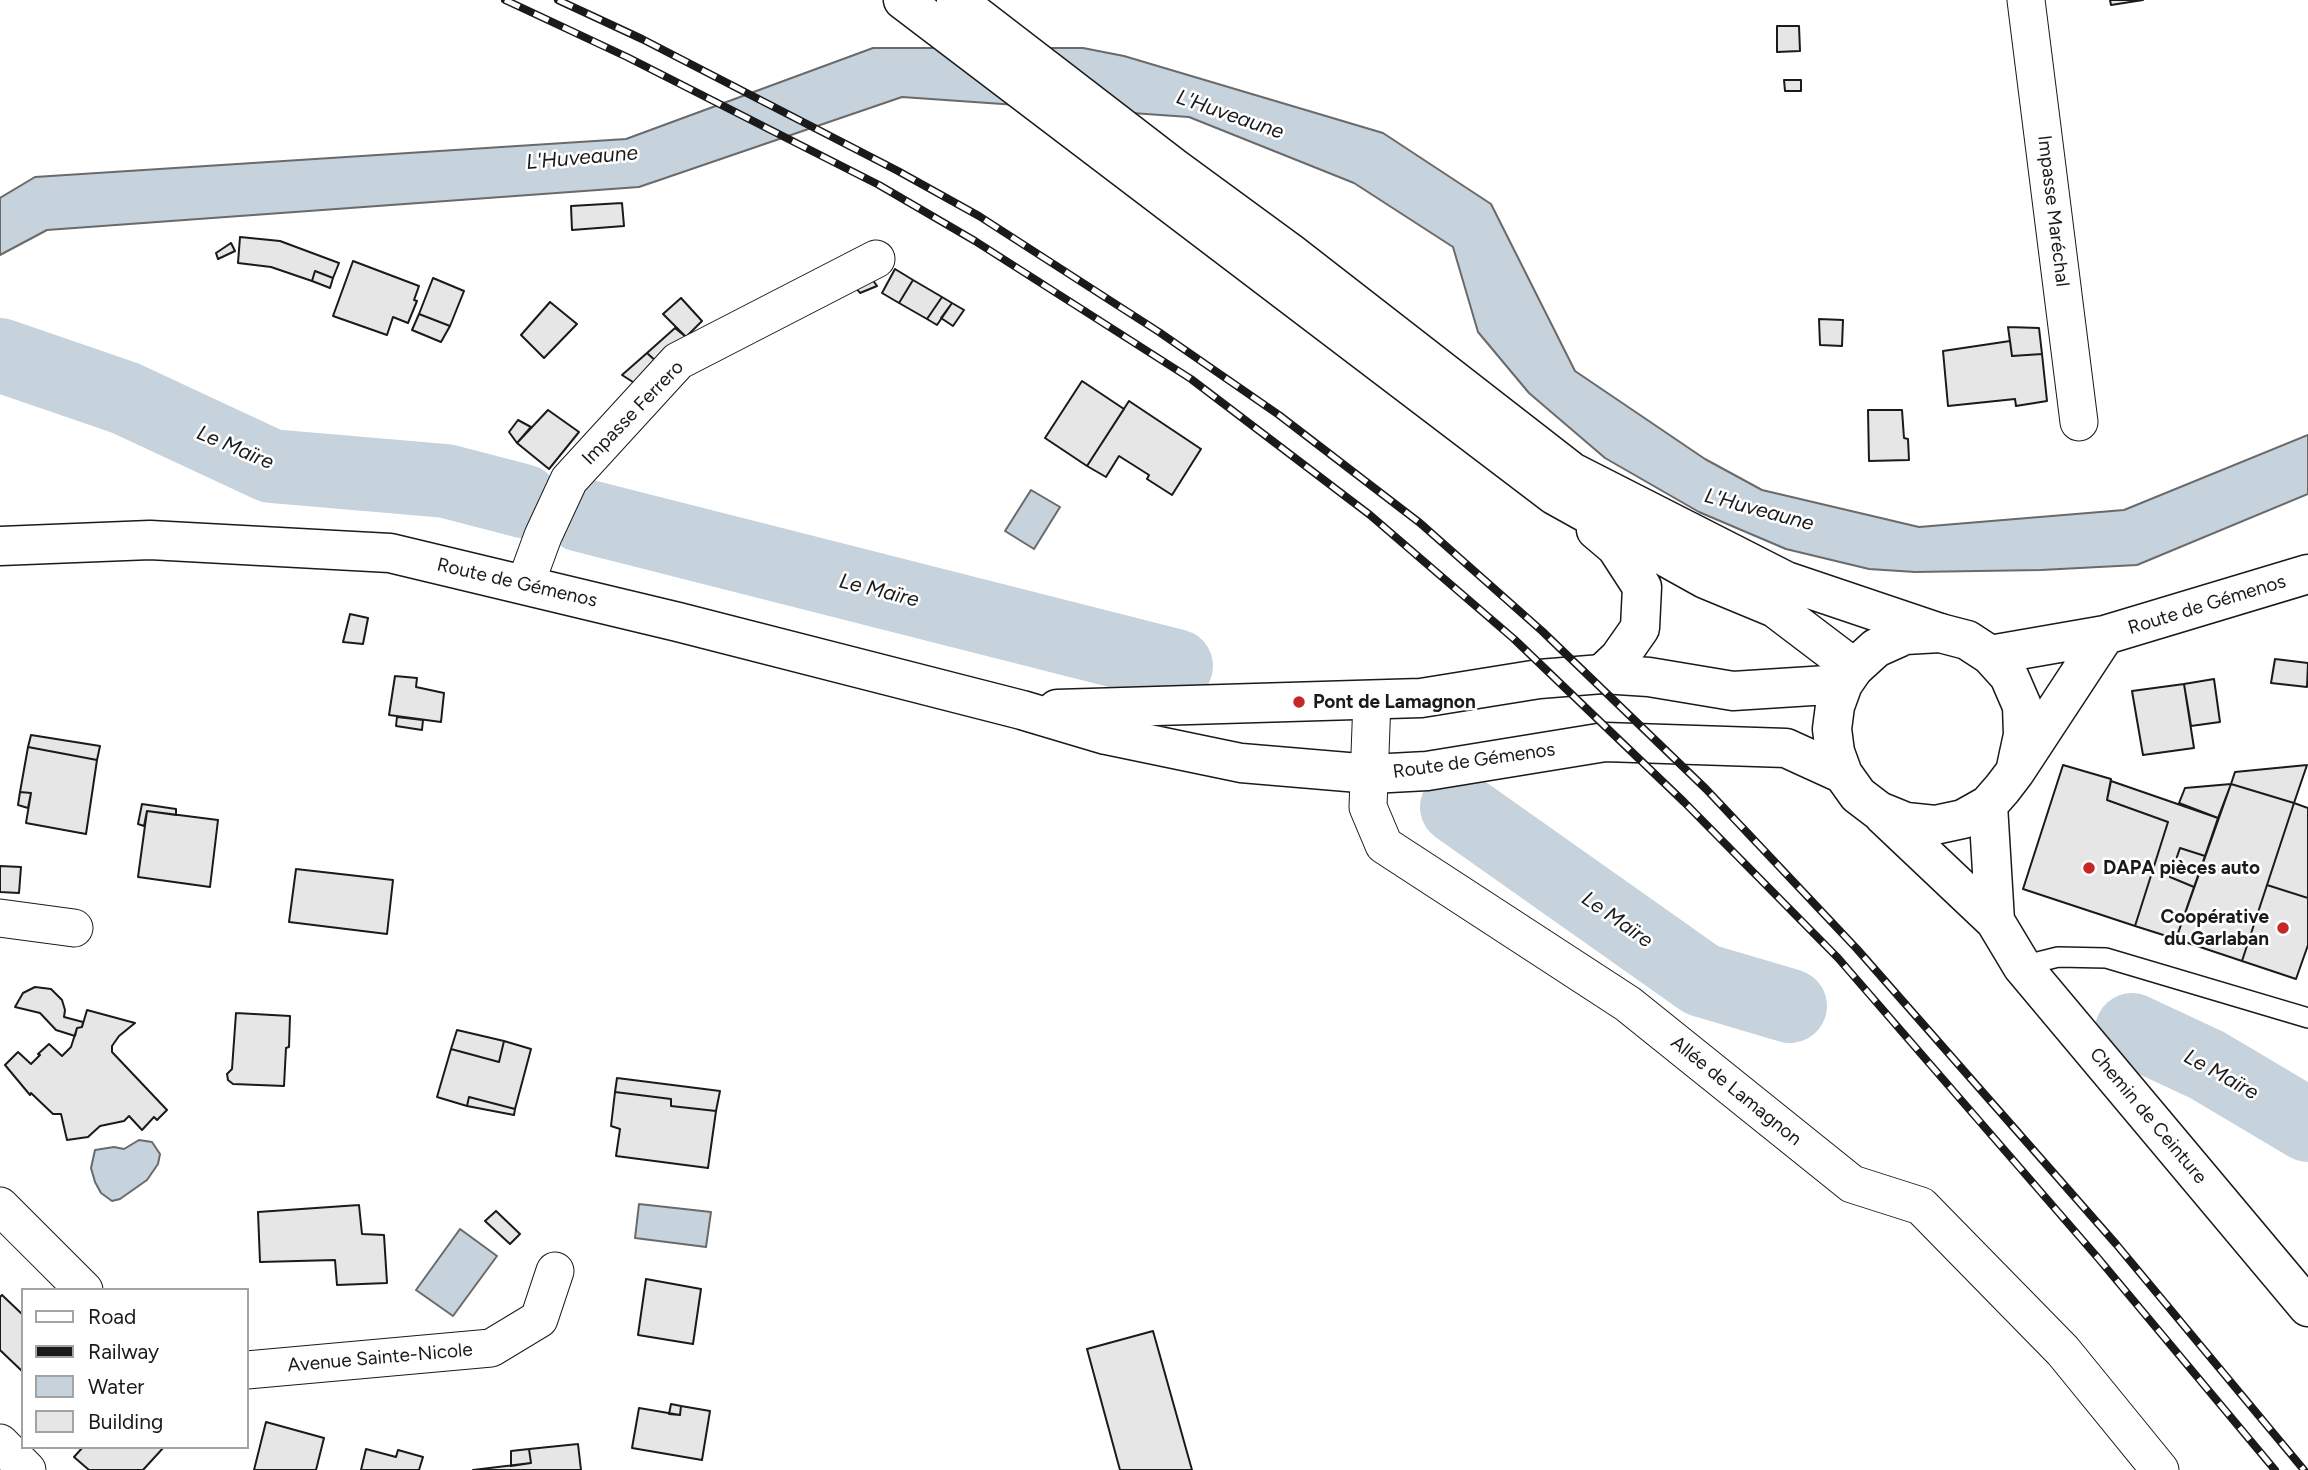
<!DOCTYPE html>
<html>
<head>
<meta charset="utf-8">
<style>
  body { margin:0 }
  #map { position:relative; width:2308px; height:1470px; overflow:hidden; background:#fff; font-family:Figtree,sans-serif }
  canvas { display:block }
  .legend { position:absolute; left:21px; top:1288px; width:228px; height:161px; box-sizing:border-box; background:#fff; border:2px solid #a3a3a3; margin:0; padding:9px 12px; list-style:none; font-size:21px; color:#1a1a1a }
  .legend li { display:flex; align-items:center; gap:14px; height:35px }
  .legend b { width:35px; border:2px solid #a3a3a3 }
</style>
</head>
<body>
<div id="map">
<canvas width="2308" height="1470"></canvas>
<ul class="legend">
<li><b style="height:9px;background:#fff"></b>Road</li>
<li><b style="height:9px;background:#1a1a1a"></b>Railway</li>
<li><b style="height:19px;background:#c6d2dc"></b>Water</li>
<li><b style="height:19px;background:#e6e6e6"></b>Building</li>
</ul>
</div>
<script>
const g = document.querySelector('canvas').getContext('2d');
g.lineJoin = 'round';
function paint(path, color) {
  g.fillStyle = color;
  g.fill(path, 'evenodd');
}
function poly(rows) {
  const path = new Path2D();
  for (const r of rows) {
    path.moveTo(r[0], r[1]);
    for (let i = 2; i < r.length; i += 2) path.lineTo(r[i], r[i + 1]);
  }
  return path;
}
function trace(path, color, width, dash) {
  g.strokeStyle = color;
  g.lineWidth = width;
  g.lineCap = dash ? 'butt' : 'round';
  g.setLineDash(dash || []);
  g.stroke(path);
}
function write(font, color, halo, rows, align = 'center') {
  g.font = font + ' Figtree,sans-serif';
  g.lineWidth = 5;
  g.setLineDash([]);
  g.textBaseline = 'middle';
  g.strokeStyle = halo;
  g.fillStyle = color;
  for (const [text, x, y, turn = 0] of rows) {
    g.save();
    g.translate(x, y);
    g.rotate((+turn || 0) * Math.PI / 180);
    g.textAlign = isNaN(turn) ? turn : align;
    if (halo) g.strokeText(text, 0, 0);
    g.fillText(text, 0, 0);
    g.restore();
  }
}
const water = poly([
  [873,48,1083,48,1124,56,1383,133,1491,204,1575,371,1705,459,1762,490,1919,527,2124,510,2308,435,2308,494,2137,565,2041,570,1915,572,1869,569,1786,549,1699,512,1605,458,1529,393,1478,332,1453,247,1354,183,1189,117,902,97,639,187,47,230,0,255,0,198,35,177,626,139,873,48],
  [1031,490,1060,507,1034,549,1005,531,1031,490],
  [139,1140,152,1142,160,1154,158,1164,147,1180,120,1199,112,1201,101,1193,95,1182,91,1168,95,1150,114,1147,124,1149,139,1140],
  [639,1204,711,1212,706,1247,635,1238,639,1204],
  [460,1229,497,1256,453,1316,416,1290,460,1229]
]);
paint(water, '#c6d2dc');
trace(water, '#6a6a6a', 2);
trace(poly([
  [0,355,125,398,271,466,446,481,523,501],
  [581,515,1176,666],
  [1457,807,1702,980,1790,1006],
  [2132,1030,2207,1065,2308,1125]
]), '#c6d2dc', 74);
const building = poly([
  [2110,0,2143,0,2111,5,2110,0],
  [1777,26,1799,26,1800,51,1777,52,1777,26],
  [1784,80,1801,80,1801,91,1785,91,1784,80],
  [622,203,624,226,572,230,571,206,622,203],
  [240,237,280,241,339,263,333,278,315,271,312,281,271,267,238,263,240,237],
  [231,243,235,251,218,259,216,253,231,243],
  [353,261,419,286,414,300,417,301,408,323,393,317,387,335,333,316,353,261],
  [895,269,913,280,899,303,882,293,895,269],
  [315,271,333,278,330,288,312,281,315,271],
  [433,278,464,291,450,326,419,314,433,278],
  [872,279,877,286,860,293,856,288,872,279],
  [913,280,942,297,927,319,899,303,913,280],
  [942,297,952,303,937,325,927,319,942,297],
  [681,298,702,321,686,337,663,314,681,298],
  [550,302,577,324,544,358,521,335,550,302],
  [952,303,964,310,953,326,941,318,952,303],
  [419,314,450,326,441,342,412,330,419,314],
  [1819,319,1843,320,1842,346,1820,345,1819,319],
  [2008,327,2039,328,2042,354,2012,356,2008,327],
  [675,328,686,337,658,363,647,353,675,328],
  [2010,341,2012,356,2042,354,2047,401,2016,406,2015,399,1948,406,1943,351,2010,341],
  [647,353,658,363,636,384,622,375,647,353],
  [1082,381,1124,409,1087,466,1045,438,1082,381],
  [1129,401,1201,449,1172,495,1147,479,1149,475,1119,456,1106,477,1087,466,1129,401],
  [548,410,579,432,549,469,517,443,548,410],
  [1868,410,1902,410,1904,438,1908,439,1909,460,1869,461,1868,410],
  [518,420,531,427,517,443,509,432,518,420],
  [350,614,368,618,363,644,343,642,350,614],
  [2275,659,2308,663,2307,687,2271,683,2275,659],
  [395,676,417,678,416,687,444,693,441,722,389,715,395,676],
  [2214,679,2220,722,2191,726,2184,684,2214,679],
  [2184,684,2194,748,2143,755,2132,691,2184,684],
  [397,717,423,720,422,730,396,726,397,717],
  [31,735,100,746,97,760,28,747,31,735],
  [28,747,97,760,86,834,26,823,31,793,20,792,28,747],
  [2063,765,2111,779,2107,800,2168,822,2135,926,2023,889,2063,765],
  [2307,765,2294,803,2231,784,2235,772,2307,765],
  [2111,781,2218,818,2205,856,2180,848,2170,877,2194,887,2176,939,2135,926,2168,822,2107,800,2111,781],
  [2231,784,2218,818,2179,803,2185,788,2231,784],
  [2231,784,2294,803,2242,961,2176,939,2231,784],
  [20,792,31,793,28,808,18,805,20,792],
  [2294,803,2308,808,2308,898,2267,885,2294,803],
  [142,804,176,809,176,815,147,811,144,826,138,824,142,804],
  [147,811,218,820,210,887,138,877,147,811],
  [2180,848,2205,856,2194,887,2170,877,2180,848],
  [0,866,21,867,19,893,0,892,0,866],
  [296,869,393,880,387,934,289,922,296,869],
  [2267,885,2308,898,2308,945,2296,979,2242,961,2267,885],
  [35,987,51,989,62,1000,65,1010,64,1017,83,1022,82,1027,77,1028,75,1036,56,1030,40,1013,15,1007,23,993,35,987],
  [87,1010,135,1023,119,1036,112,1046,112,1052,167,1110,157,1120,154,1117,142,1130,129,1116,124,1121,100,1126,88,1137,67,1140,61,1114,53,1114,31,1093,30,1095,5,1065,18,1052,31,1064,40,1055,38,1054,49,1044,62,1056,71,1047,77,1028,82,1027,87,1010],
  [236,1013,290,1016,289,1047,286,1048,284,1086,233,1084,228,1080,227,1074,232,1069,236,1013],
  [457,1030,504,1041,499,1062,451,1049,457,1030],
  [504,1041,531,1049,515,1109,469,1097,467,1106,437,1097,451,1049,499,1062,504,1041],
  [617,1078,720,1091,716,1111,671,1106,671,1099,615,1092,617,1078],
  [615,1092,671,1099,671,1106,716,1111,708,1168,616,1156,620,1129,611,1126,615,1092],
  [469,1097,515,1109,514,1115,467,1106,469,1097],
  [359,1205,362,1234,384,1235,387,1283,337,1285,335,1260,260,1262,258,1212,359,1205],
  [496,1211,520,1234,510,1244,485,1221,496,1211],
  [646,1279,701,1289,693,1344,638,1335,646,1279],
  [2,1295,23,1315,23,1372,0,1350,0,1297,2,1295],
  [1153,1331,1192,1470,1120,1470,1087,1349,1153,1331],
  [671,1404,681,1406,680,1415,669,1414,671,1404],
  [681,1406,710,1411,702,1460,632,1448,639,1408,680,1415,681,1406],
  [266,1422,324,1438,316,1470,254,1470,266,1422],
  [578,1444,581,1470,473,1470,531,1463,529,1449,578,1444],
  [83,1447,164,1447,143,1470,89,1470,74,1457,83,1447],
  [366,1449,396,1457,398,1450,423,1457,419,1470,361,1470,366,1449],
  [529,1449,531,1463,511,1466,511,1451,529,1449]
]);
paint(building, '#e6e6e6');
trace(building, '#1a1a1a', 2);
const service = poly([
  [2022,966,2058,957,2106,958,2308,1018]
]);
const minor = poly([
  [2026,0,2079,422],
  [525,585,543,536,569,480,678,361,876,259],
  [1372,700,1368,807,1384,845,1628,1004,1852,1184,1921,1206,2063,1351,2160,1470],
  [0,918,74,928],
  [0,1206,84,1290],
  [247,1370,491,1348,539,1319,555,1271],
  [0,1443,27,1470]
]);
const tertiary = poly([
  [903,0,1554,495,1705,579,1775,608,1854,668],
  [956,0,1173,167,1289,252,1572,472,1786,581,1940,633],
  [1596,530,1616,547,1642,587,1640,628,1619,658,1602,674]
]);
const secondary = poly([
  [0,546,150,540,390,553,678,622,1022,710,1106,735,1241,763,1371,774,1427,771,1605,742,1786,748,1843,774],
  [1990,655,2105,635,2308,574],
  [1057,709,1421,698,1539,679,1602,674,1649,677,1733,691,1843,684],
  [2015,772,2023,735,2022,706,2009,676,1990,655,1967,640,1940,633,1905,635,1876,648,1854,668,1843,684,1835,706,1832,729,1835,752,1843,774,1858,795,1879,811,1906,822,1935,825,1963,819,1988,805,2002,789,2015,772,2105,635],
  [1988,805,1995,921],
  [1883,815,1995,921,2022,966,2308,1307]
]);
trace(service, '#1a1a1a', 22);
trace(minor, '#1a1a1a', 39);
trace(tertiary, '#1a1a1a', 41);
trace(secondary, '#1a1a1a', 41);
trace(service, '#fff', 19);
trace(minor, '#fff', 37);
trace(tertiary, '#fff', 38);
trace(secondary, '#fff', 38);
const rail = poly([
  [505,0,627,57,879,185,975,241,1191,379,1370,515,1514,639,1684,802,1838,958,2098,1258,2275,1470],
  [558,0,642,39,898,171,979,216,1159,332,1279,415,1420,523,1542,631,1706,789,1857,949,2116,1244,2304,1470]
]);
trace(rail, '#1a1a1a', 8);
trace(rail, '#fff', 5, [16]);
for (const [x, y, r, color] of [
  [1299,702,7,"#c62828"],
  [2089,868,7,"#c62828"],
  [2283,928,7,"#c62828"]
]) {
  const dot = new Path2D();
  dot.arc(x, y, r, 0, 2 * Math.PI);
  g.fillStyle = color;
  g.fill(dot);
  trace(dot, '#fff', 2.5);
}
write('19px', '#1a1a1a', '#fff', [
  ["Impasse Maréchal",2053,211,83],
  ["Impasse Ferrero",633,413,-46],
  ["Route de Gémenos",517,583,13],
  ["Route de Gémenos",2207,605,-17],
  ["Route de Gémenos",1474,761,-8],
  ["Allée de Lamagnon",1736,1091,39],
  ["Chemin de Ceinture",2148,1116,50],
  ["Avenue Sainte-Nicole",380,1358,-5]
]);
write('bold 19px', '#1a1a1a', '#fff', [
  ["Pont de Lamagnon",1313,702],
  ["DAPA pièces auto",2103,868],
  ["Coopérative",2269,917,"right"],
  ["du Garlaban",2269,939,"right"]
], 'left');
write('italic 21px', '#1a1a1a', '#fff', [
  ["L'Huveaune",1230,115,19],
  ["L'Huveaune",582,158,-5],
  ["Le Maïre",235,448,23],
  ["L'Huveaune",1759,510,15],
  ["Le Maïre",879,591,14],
  ["Le Maïre",1617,920,35],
  ["Le Maïre",2221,1075,29]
]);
</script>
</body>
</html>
